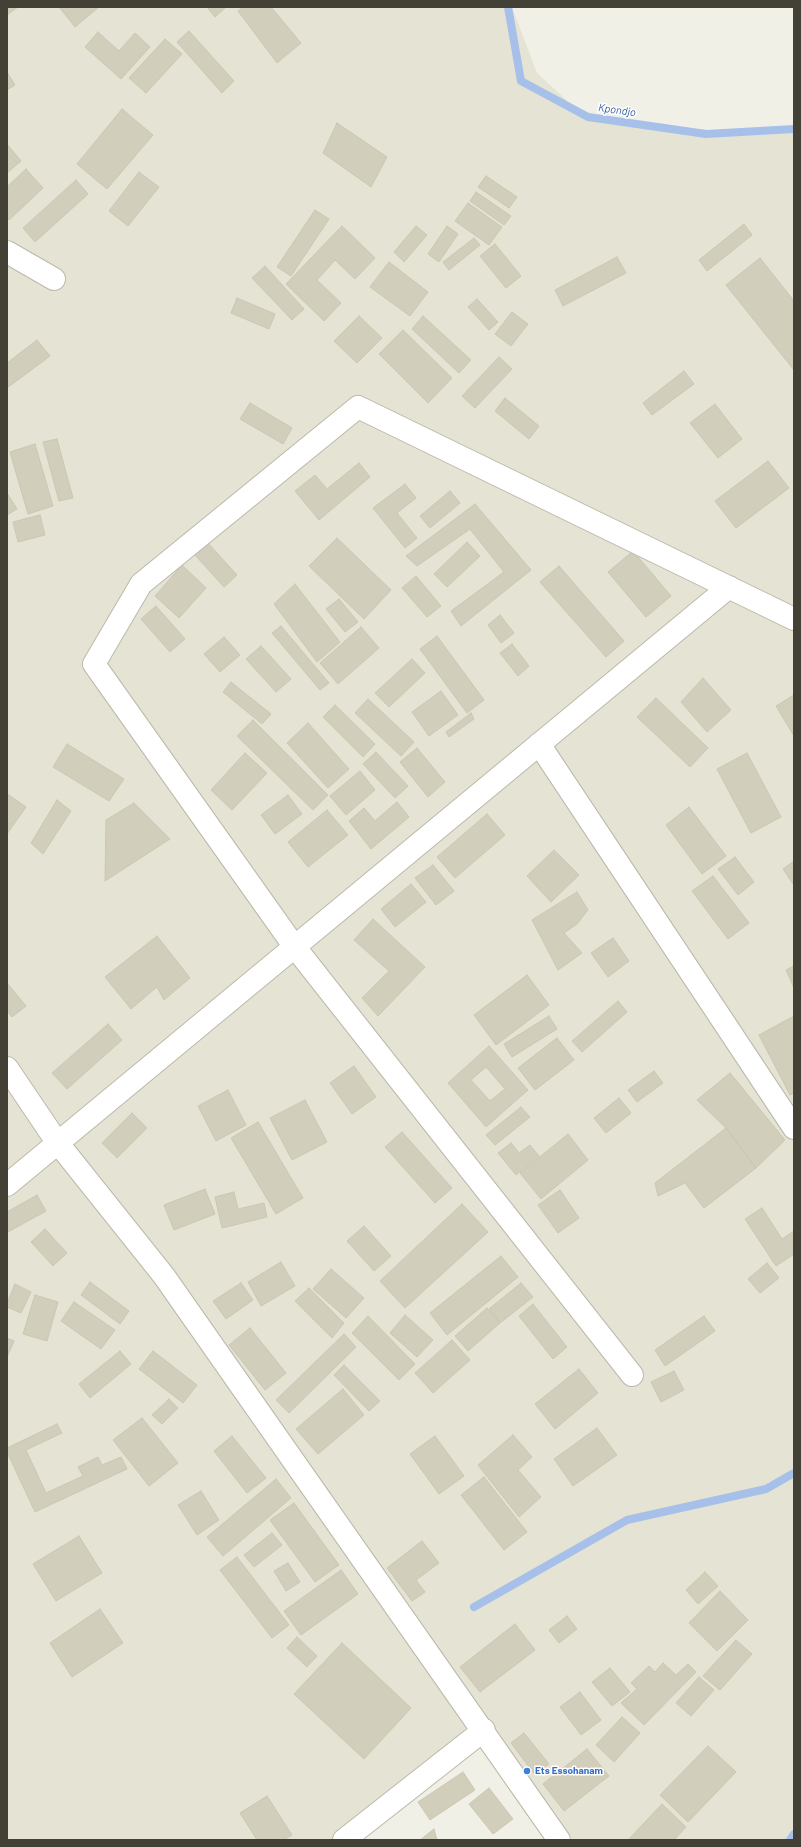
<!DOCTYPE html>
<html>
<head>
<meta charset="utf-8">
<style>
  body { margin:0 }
  #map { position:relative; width:801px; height:1847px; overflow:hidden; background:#f1f0e6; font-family:Barlow,sans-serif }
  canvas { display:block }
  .frame { position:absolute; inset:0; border:8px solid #434136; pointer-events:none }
</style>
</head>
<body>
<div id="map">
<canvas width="801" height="1847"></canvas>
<div class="frame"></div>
</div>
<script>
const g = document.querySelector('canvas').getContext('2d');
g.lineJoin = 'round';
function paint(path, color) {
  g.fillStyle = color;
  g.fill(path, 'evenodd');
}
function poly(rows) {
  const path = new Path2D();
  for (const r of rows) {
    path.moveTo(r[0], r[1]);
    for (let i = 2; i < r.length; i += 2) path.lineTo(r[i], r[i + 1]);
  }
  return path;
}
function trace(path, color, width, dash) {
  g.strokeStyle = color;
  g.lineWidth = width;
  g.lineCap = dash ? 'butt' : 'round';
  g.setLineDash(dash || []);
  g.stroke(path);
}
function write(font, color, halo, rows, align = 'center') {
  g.font = font + ' Barlow,sans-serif';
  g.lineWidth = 3;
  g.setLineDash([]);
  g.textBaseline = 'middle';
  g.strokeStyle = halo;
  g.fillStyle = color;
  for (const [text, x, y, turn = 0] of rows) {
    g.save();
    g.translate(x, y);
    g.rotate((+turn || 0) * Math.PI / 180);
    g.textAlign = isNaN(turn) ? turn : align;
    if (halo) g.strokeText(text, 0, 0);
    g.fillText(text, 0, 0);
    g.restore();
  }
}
paint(poly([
  [7,7,512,7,537,73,587,119,706,135,794,130,794,1840,568,1840,485,1720,332,1840,7,1840]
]), '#e5e3d4');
trace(poly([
  [508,7,521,81,588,117,706,134,794,129],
  [474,1607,627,1520,766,1489,794,1473],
  [790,1840,794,1834]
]), '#a6c0ea', 8);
const building = poly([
  [7,7,18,7,7,15,7,7],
  [59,7,99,7,75,27,59,7],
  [207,7,226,7,215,17,207,7],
  [243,7,271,7,301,43,277,63,238,11,243,7],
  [189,31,234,81,222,93,177,42,189,31],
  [98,32,119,51,135,33,150,47,121,79,85,47,98,32],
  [165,39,182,54,146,93,129,78,165,39],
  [7,72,15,85,7,90,7,72],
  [122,109,153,135,107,189,77,164,122,109],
  [337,123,387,157,371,187,323,153,337,123],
  [7,144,21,161,7,173,7,144],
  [26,169,43,188,9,220,7,218,7,187,26,169],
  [139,172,159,187,128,226,109,211,139,172],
  [486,176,517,197,509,208,478,187,486,176],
  [76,180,88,194,35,242,23,228,76,180],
  [476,192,511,216,504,225,470,201,476,192],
  [468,203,502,227,489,245,455,221,468,203],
  [315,210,329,219,291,276,277,267,315,210],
  [744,224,752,235,707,271,699,260,744,224],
  [342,226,375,258,355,279,335,260,317,280,341,303,324,321,286,284,342,226],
  [416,226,427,235,404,262,394,252,416,226],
  [447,226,458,234,439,262,428,254,447,226],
  [474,238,480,245,449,270,443,262,474,238],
  [495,244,521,276,506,288,480,256,495,244],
  [617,257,626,273,563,306,555,290,617,257],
  [760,258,794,301,794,370,726,285,760,258],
  [389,262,428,292,410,316,370,287,389,262],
  [265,266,304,309,292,320,252,278,265,266],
  [237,298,275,314,269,329,231,313,237,298],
  [477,299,498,322,489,330,468,307,477,299],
  [512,312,528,324,511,346,495,334,512,312],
  [359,316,382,338,357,363,334,341,359,316],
  [423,316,471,360,459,373,412,329,423,316],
  [403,330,452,378,428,403,379,354,403,330],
  [37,340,50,356,7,388,7,363,37,340],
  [499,357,512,369,475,408,462,396,499,357],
  [684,371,694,384,652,415,643,403,684,371],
  [505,398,539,426,529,439,495,411,505,398],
  [250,403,292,428,283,444,240,419,250,403],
  [715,404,742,439,718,458,690,423,715,404],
  [57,439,73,498,59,501,43,442,57,439],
  [35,444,53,506,28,514,10,452,35,444],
  [768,461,789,488,736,528,715,501,768,461],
  [359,463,370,477,319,520,295,491,315,475,327,489,359,463],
  [405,484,416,498,397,513,417,538,405,548,373,508,405,484],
  [450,491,460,503,430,528,420,516,450,491],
  [7,493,17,509,7,515,7,493],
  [475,504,531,570,461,626,451,611,504,572,470,529,417,566,406,556,475,504],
  [40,515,45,535,18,542,13,522,40,515],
  [337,538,391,590,364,619,309,566,337,538],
  [207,542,237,575,224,587,194,554,207,542],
  [467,542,480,556,447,587,434,574,467,542],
  [633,551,671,596,646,617,608,572,633,551],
  [182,565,206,588,179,618,155,596,182,565],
  [559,566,624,641,606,657,540,582,559,566],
  [416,576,441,606,427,617,402,588,416,576],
  [295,584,340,642,317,662,274,604,295,584],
  [339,599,358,622,345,632,326,609,339,599],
  [156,606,185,639,170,652,141,619,156,606],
  [500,615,514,633,501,643,488,625,500,615],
  [281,626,329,683,320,690,272,633,281,626],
  [361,627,379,648,338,684,320,663,361,627],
  [437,636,484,700,467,713,420,649,437,636],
  [224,637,240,655,220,672,204,654,224,637],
  [512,644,529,666,518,676,500,653,512,644],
  [261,646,291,679,276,692,246,659,261,646],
  [412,659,425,673,389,707,375,693,412,659],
  [703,678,731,710,707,732,681,702,703,678],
  [231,682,271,714,262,724,223,692,231,682],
  [441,691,458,715,429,736,412,712,441,691],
  [794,695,794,736,776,706,794,695],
  [656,698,708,748,690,767,637,717,656,698],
  [368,699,414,742,401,756,355,713,368,699],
  [335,705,375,744,363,757,323,717,335,705],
  [471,713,474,719,449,737,446,732,471,713],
  [253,720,328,795,313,810,237,736,253,720],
  [308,723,349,769,328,788,287,743,308,723],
  [67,744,124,779,109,801,53,767,67,744],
  [417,748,445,782,428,797,400,762,417,748],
  [376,752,408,786,395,798,363,764,376,752],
  [245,753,267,773,232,810,211,790,245,753],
  [747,753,781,817,751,833,717,769,747,753],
  [360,771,375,790,346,815,330,796,360,771],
  [9,795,26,807,7,834,7,797,9,795],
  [288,795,302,814,275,834,261,815,288,795],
  [57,800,71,811,43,854,31,843,57,800],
  [397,802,409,817,371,849,349,821,364,808,375,821,397,802],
  [134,803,170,839,105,881,106,820,134,803],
  [689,807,726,856,702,874,666,825,689,807],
  [327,810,348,835,308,867,288,842,327,810],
  [487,814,505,835,455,878,437,857,487,814],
  [554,850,579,875,551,902,527,876,554,850],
  [735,857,754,882,738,895,718,869,735,857],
  [794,861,794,884,793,884,783,869,794,861],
  [433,865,454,891,436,905,415,878,433,865],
  [713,876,749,923,728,939,692,891,713,876],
  [411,884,426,902,395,927,381,909,411,884],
  [577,892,588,910,577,924,564,933,582,953,558,970,532,920,577,892],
  [373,919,425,967,378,1016,362,998,389,971,354,940,373,919],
  [157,936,190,978,164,1000,157,987,131,1009,105,977,157,936],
  [613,938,629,961,608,977,591,953,613,938],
  [794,966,794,988,786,970,794,966],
  [527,975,549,1005,496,1045,474,1015,527,975],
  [7,983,26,1006,12,1017,7,1011,7,983],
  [618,1001,627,1012,582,1052,572,1041,618,1001],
  [549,1016,557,1029,512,1057,504,1044,549,1016],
  [794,1016,794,1093,790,1095,759,1035,794,1016],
  [108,1024,122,1040,67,1089,52,1073,108,1024],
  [557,1038,574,1060,535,1090,518,1068,557,1038],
  [489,1046,528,1090,486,1127,448,1083,489,1046],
  [486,1067,505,1089,490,1101,471,1080,486,1067],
  [354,1066,376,1097,352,1114,330,1083,354,1066],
  [654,1071,663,1083,637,1102,628,1090,654,1071],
  [730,1073,785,1140,756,1168,726,1128,697,1100,730,1073],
  [228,1090,246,1125,216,1141,198,1106,228,1090],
  [619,1098,631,1113,606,1133,594,1118,619,1098],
  [305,1100,327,1142,292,1160,270,1118,305,1100],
  [521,1107,530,1117,495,1145,486,1135,521,1107],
  [132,1113,147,1128,117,1158,102,1143,132,1113],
  [258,1122,303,1198,276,1214,231,1138,258,1122],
  [726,1128,756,1168,704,1208,685,1183,658,1196,655,1183,726,1128],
  [402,1132,452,1188,435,1203,385,1147,402,1132],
  [568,1134,588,1160,541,1199,520,1173,568,1134],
  [511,1143,519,1153,530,1145,539,1156,516,1175,498,1153,511,1143],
  [205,1189,215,1214,174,1230,164,1205,205,1189],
  [560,1190,579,1218,558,1233,538,1205,560,1190],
  [234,1192,238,1209,264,1203,267,1217,222,1228,215,1197,234,1192],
  [37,1195,46,1211,8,1232,7,1212,37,1195],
  [462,1204,488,1232,405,1308,380,1281,462,1204],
  [762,1208,782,1239,794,1231,794,1254,776,1266,745,1219,762,1208],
  [364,1226,391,1256,374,1271,347,1241,364,1226],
  [45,1229,67,1253,53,1266,31,1242,45,1229],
  [501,1256,518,1277,447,1335,430,1313,501,1256],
  [281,1262,295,1286,261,1306,248,1282,281,1262],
  [767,1263,779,1278,760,1293,748,1279,767,1263],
  [331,1269,364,1298,346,1318,313,1289,331,1269],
  [90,1282,129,1311,120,1324,81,1295,90,1282],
  [241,1283,253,1300,226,1319,213,1301,241,1283],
  [521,1283,533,1297,500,1323,489,1309,521,1283],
  [15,1284,31,1292,21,1313,7,1307,7,1303,15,1284],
  [309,1288,344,1323,332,1338,295,1301,309,1288],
  [35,1295,58,1302,47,1341,23,1334,35,1295],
  [74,1302,115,1330,101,1349,61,1321,74,1302],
  [533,1304,567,1347,553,1359,519,1316,533,1304],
  [487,1308,500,1323,468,1351,455,1336,487,1308],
  [405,1315,433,1340,417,1357,390,1333,405,1315],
  [368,1316,415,1364,399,1380,352,1333,368,1316],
  [704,1316,715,1331,665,1366,655,1350,704,1316],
  [250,1328,286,1373,265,1390,229,1345,250,1328],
  [344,1334,356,1347,289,1413,276,1400,344,1334],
  [7,1338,14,1341,7,1357,7,1338],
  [452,1340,470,1360,433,1393,415,1373,452,1340],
  [120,1351,131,1364,90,1398,79,1384,120,1351],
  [153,1351,197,1385,183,1403,139,1369,153,1351],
  [344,1365,380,1401,369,1411,334,1375,344,1365],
  [579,1369,598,1393,555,1429,535,1404,579,1369],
  [674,1371,684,1390,661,1402,651,1382,674,1371],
  [343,1389,364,1415,318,1454,296,1429,343,1389],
  [169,1399,178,1408,162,1424,152,1415,169,1399],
  [142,1418,178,1463,149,1486,113,1440,142,1418],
  [57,1424,62,1433,26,1450,46,1493,83,1476,78,1467,98,1457,102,1465,121,1457,127,1469,35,1512,7,1452,7,1448,57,1424],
  [597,1428,617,1455,573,1486,554,1459,597,1428],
  [513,1435,532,1457,518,1470,541,1497,519,1517,478,1465,513,1435],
  [232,1436,266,1478,247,1493,214,1451,232,1436],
  [435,1436,464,1476,439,1494,410,1454,435,1436],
  [484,1477,527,1532,504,1550,461,1495,484,1477],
  [276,1479,291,1498,223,1556,207,1537,276,1479],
  [201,1491,219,1520,197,1535,178,1505,201,1491],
  [294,1503,339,1565,315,1582,270,1520,294,1503],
  [272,1533,282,1545,254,1567,244,1555,272,1533],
  [79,1536,102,1573,56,1601,33,1564,79,1536],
  [422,1541,439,1563,416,1580,425,1592,412,1601,387,1568,422,1541],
  [237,1557,289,1625,272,1638,220,1570,237,1557],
  [288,1563,300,1582,286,1591,274,1571,288,1563],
  [341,1570,358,1594,301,1635,284,1611,341,1570],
  [705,1572,718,1586,698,1604,686,1590,705,1572],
  [720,1591,748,1620,717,1651,689,1623,720,1591],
  [100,1609,123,1643,72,1677,50,1643,100,1609],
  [567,1616,577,1629,559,1643,549,1630,567,1616],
  [515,1624,535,1650,480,1692,460,1667,515,1624],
  [297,1637,317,1656,307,1667,287,1648,297,1637],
  [736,1640,752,1654,720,1690,703,1676,736,1640],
  [342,1643,411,1708,364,1759,294,1694,342,1643],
  [663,1663,676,1675,688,1664,696,1672,644,1725,621,1703,637,1689,631,1683,649,1666,655,1672,663,1663],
  [610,1668,630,1692,612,1706,592,1682,610,1668],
  [699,1677,714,1690,691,1716,676,1703,699,1677],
  [580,1692,601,1720,581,1735,560,1707,580,1692],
  [622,1717,640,1733,614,1762,596,1745,622,1717],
  [524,1733,549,1764,535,1775,511,1743,524,1733],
  [708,1746,736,1772,688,1822,660,1795,708,1746],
  [587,1749,609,1776,564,1811,543,1784,587,1749],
  [463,1772,475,1790,430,1820,418,1802,463,1772],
  [489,1788,513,1819,493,1834,469,1804,489,1788],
  [267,1796,292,1835,283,1840,257,1840,240,1813,267,1796],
  [662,1804,686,1827,674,1840,628,1840,662,1804],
  [434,1829,437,1840,420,1840,434,1829]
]);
paint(building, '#d2cebc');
trace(building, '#ccc7b0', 1);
const minor = poly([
  [7,252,54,279],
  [539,744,794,1128],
  [7,1068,57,1142,164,1276,559,1840],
  [7,1185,729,587],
  [632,1375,294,946,94,664,141,584,358,407,794,619],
  [344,1840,484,1730]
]);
trace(minor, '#bcb9a9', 24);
trace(minor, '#fff', 22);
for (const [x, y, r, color] of [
  [527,1771,4,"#3f7fe0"]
]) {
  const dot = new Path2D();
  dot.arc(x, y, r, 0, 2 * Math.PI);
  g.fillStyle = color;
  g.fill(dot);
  trace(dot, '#fff', 1.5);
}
write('bold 10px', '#366cbe', '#fff', [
  ["Ets Essohanam",535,1771]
], 'left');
write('italic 11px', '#3861a6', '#fff', [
  ["Kpondjo",617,110,8]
]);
</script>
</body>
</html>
